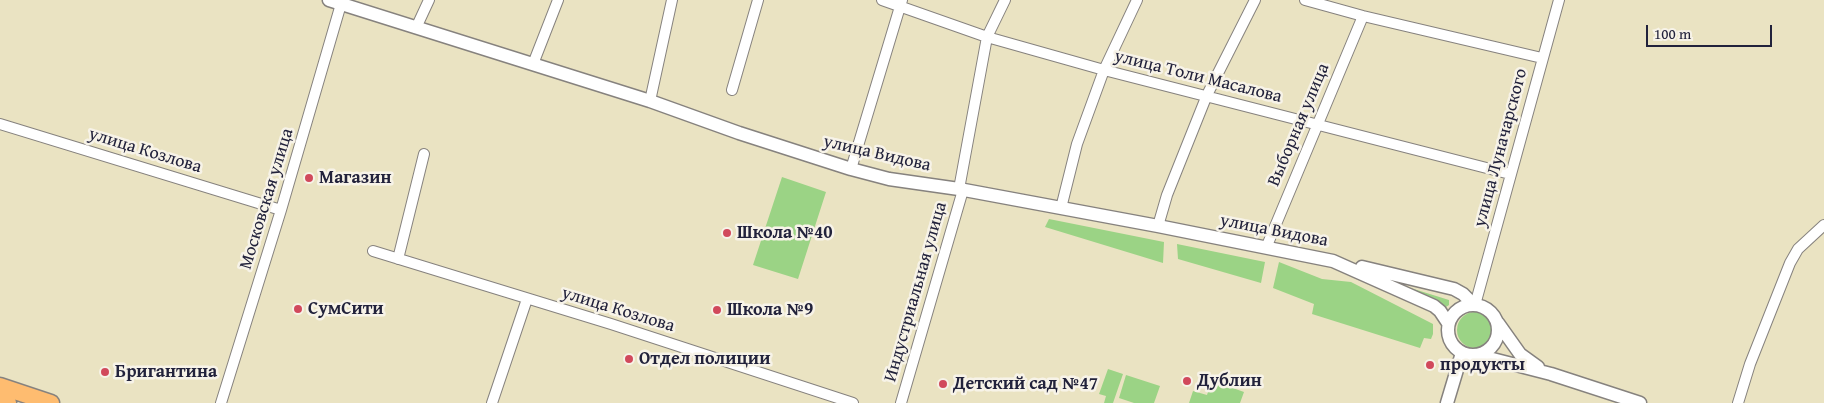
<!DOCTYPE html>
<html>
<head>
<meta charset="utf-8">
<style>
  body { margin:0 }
  #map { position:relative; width:1824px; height:403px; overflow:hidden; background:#eae3c2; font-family:"Gentium Book Plus",serif }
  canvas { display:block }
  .scale { position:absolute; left:1646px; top:25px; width:126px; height:22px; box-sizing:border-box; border:2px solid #22223b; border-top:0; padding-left:6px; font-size:15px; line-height:18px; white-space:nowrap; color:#22223b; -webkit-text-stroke:4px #f7f3e8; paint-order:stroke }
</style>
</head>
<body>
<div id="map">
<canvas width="1824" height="403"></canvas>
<div class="scale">100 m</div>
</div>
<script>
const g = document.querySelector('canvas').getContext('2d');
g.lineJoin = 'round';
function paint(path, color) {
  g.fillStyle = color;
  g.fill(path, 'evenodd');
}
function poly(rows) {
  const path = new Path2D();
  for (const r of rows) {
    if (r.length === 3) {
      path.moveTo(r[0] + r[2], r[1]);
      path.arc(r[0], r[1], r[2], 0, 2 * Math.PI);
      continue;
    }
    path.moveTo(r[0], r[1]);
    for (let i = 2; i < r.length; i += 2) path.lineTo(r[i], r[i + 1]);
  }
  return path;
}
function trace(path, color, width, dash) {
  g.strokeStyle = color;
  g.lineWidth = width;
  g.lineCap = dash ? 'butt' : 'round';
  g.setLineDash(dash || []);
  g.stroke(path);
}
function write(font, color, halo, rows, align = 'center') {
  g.font = font + ' "Gentium Book Plus",serif';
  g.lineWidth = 5;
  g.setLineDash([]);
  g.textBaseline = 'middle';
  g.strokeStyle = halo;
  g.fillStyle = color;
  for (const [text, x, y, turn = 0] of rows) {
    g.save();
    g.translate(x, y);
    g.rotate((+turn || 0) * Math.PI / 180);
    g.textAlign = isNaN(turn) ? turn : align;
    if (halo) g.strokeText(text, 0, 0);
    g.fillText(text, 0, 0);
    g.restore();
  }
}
paint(poly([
  [782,177,826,192,798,279,753,265],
  [1049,219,1164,242,1163,263,1045,227],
  [1177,244,1265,262,1261,283,1178,259],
  [1279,262,1322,279,1351,282,1433,324,1433,334,1431,339,1424,338,1420,348,1312,314,1314,304,1273,288],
  [1372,276,1449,300,1449,305,1446,307],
  [1475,330,18],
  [1108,369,1123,374,1113,403,1104,403,1106,396,1099,394],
  [1126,375,1160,386,1154,403,1134,403,1119,398],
  [1212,379,1231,385,1230,387,1244,392,1240,403,1189,403,1193,391,1207,395]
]), '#9bd385');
const minor = poly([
  [882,0,987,37,1104,70,1510,174],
  [1305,0,1363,16,1542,58],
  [416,28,429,0],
  [533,64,558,0],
  [732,90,758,0],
  [650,101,672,0],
  [0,124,281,210],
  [851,169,902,0],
  [959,189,987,37,1005,0],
  [1061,208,1077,144,1104,70,1137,0],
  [1158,226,1167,195,1207,95,1255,0],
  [1266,248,1363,16],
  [373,251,611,324,853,403],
  [398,259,424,154],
  [1475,305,1559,0],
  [221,403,281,210,341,4],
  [492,403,527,299],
  [901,403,963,190],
  [1738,403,1750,364,1790,263,1798,249,1824,225]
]);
const tertiary = poly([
  [329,0,650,101,739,133,851,169,889,179,959,189,1158,226,1333,261,1434,306,1440,311,1448,323],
  [1362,267,1454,289,1463,294,1473,304],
  [1473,330,25],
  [1498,323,1520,354,1538,367],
  [1477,355,1551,374,1640,403],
  [1447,403,1462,353]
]);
const trunk = poly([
  [0,386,51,403],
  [0,400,8,403]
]);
trace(minor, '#86827e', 12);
trace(tertiary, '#86827e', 15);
trace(trunk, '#86827e', 19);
trace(minor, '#fff', 10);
trace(tertiary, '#fff', 12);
trace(trunk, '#febc70', 16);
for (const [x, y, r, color] of [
  [309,178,5,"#d1495b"],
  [727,233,5,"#d1495b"],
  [298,309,5,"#d1495b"],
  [717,310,5,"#d1495b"],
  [629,359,5,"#d1495b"],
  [1430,365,5,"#d1495b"],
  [105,372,5,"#d1495b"],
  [1187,381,5,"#d1495b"],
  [943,384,5,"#d1495b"]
]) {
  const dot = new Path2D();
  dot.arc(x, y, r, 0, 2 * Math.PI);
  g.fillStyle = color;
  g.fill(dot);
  trace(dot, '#f7f3e8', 2);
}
write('18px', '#22223b', '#f7f3e8', [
  ["улица Толи Масалова",1198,77,14],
  ["Выборная улица",1299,125,-67],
  ["улица Луначарского",1501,148,-75],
  ["улица Козлова",145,151,17],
  ["улица Видова",877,154,13],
  ["Московская улица",267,199,-73],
  ["улица Видова",1274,231,11],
  ["Индустриальная улица",916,292,-74],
  ["улица Козлова",618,310,17]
]);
write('bold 18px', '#22223b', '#f7f3e8', [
  ["Магазин",319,178],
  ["Школа №40",737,233],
  ["СумСити",308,309],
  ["Школа №9",727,310],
  ["Отдел полиции",639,359],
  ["продукты",1440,365],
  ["Бригантина",115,372],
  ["Дублин",1197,381],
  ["Детский сад №47",953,384]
], 'left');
</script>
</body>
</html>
